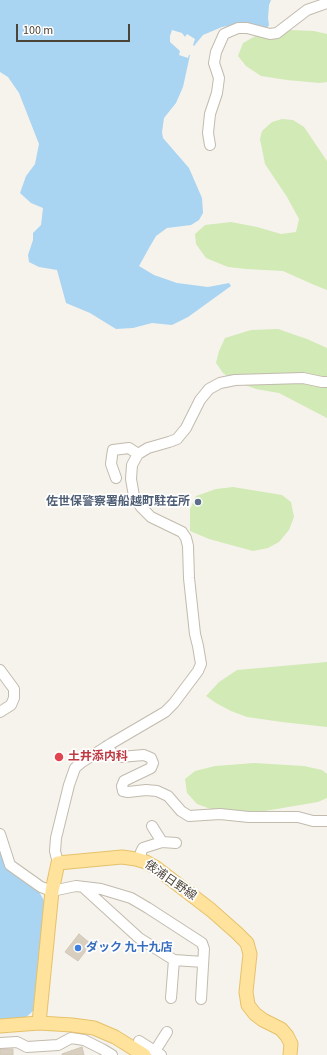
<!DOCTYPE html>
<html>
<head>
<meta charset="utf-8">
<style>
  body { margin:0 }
  #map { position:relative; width:327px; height:1055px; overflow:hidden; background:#f6f3ec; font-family:"Source Sans 3",sans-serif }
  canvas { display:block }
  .scale { position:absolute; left:16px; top:24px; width:114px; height:18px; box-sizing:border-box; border:2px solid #4b4439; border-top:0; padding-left:5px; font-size:12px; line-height:14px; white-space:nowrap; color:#4b4439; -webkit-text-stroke:3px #fff; paint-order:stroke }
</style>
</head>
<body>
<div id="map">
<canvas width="327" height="1055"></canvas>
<div class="scale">100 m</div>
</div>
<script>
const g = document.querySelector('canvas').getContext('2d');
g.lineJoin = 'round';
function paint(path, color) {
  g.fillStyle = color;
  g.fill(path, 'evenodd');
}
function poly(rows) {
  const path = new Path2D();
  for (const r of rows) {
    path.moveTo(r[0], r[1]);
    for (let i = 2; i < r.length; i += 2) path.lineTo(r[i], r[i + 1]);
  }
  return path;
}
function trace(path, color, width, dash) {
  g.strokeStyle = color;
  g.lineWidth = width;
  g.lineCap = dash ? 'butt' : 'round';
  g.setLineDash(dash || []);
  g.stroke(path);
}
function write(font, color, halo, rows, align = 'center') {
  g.font = font + ' "Source Sans 3","Noto Sans JP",sans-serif';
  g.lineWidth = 3.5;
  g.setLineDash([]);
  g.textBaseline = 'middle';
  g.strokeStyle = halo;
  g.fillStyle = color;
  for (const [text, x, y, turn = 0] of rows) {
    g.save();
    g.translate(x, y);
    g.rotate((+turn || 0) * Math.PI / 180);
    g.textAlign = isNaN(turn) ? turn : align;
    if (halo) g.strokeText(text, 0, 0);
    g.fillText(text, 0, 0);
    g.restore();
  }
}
paint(poly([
  [291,30,314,31,327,34,327,82,320,83,287,80,261,76,246,66,238,56,243,43,259,34],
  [282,119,293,120,304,127,327,161,327,290,312,284,283,271,246,269,228,267,206,258,196,244,195,234,205,225,231,222,257,227,281,234,296,232,299,219,287,197,265,164,260,139,262,131,272,122],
  [278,329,307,339,327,348,327,418,279,393,256,389,234,381,223,373,216,363,219,351,225,338,251,330],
  [233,487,282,495,291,502,294,517,289,530,279,542,268,548,253,551,209,539,190,531,190,509,196,496,216,489],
  [327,662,327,727,282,722,247,717,231,711,216,703,206,696,219,682,237,670],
  [254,763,304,766,322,770,327,774,327,798,318,802,259,812,232,812,216,811,197,804,187,793,185,779,195,771,215,766]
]), '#d2eab5');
paint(poly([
  [0,0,271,0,269,5,268,18,269,25,267,28,241,24,222,27,203,35,194,46,193,45,195,39,187,34,185,37,182,33,172,30,170,36,170,42,180,51,179,55,188,58,189,55,190,55,183,87,176,103,164,118,162,132,163,138,189,168,202,198,203,213,199,220,191,225,167,228,156,236,149,248,139,266,154,275,177,283,208,287,229,283,231,286,188,317,172,325,152,323,133,328,116,329,90,313,66,303,57,270,39,267,29,262,28,255,33,240,33,233,41,225,43,208,31,203,20,193,26,176,35,164,39,144,19,93,8,77,0,72],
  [0,844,8,868,38,890,45,902,33,1011,24,1019,0,1020]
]), '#a9d4f2');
const building = poly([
  [79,934,91,944,78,961,65,952,79,934],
  [82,1047,84,1055,62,1055,62,1054,82,1047],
  [0,1049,13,1049,13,1055,0,1055,0,1049]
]);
paint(building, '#d8cfc1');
trace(building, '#d3c7b4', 1);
const minor = poly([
  [210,145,208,133,210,114,217,93,219,78,214,63,216,52,224,34,238,28,247,28,270,34,277,33,307,10,327,3],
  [116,478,111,464,112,456,113,450,129,448,138,454],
  [0,670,14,689,14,698,11,705,0,712],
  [107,746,112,753,120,757,144,755,151,758,153,763,151,768,124,781,122,786,123,791,128,792,146,790,157,791,168,796,181,811,189,816,220,814,249,817,298,817,313,821,327,821],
  [152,826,162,842],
  [0,834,10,865,41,887,52,891,76,886,101,889,131,898,148,908,202,943,204,949,201,999],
  [141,860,141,852,143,848,162,842,176,843],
  [58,863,55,851,56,838,69,785,75,768,82,762,112,743,165,712,174,703,198,671,201,664,198,646,195,634,189,578,188,546,186,538,182,532,151,517,141,507,134,496,131,479,132,465,138,454,148,448,169,442,177,439,186,428,200,400,209,389,220,383,235,380,303,378,322,382,327,382],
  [83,887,139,938,174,960,203,962],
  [171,998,174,960],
  [139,1041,161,1055],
  [0,1043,17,1042,27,1047,58,1045,71,1038,84,1040,102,1049,112,1055],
  [155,1051,167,1032]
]);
const major = poly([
  [39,1023,52,891,58,863,122,857,136,859,146,862,155,867,211,910,237,933,247,943,250,954,246,992,248,1005,255,1014,263,1020,281,1029,287,1036,291,1044,290,1055],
  [0,1026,39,1023,72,1025,94,1028,115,1037,144,1055]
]);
trace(minor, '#c2bbae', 12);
trace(major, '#e6c16a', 15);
trace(minor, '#fff', 10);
trace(major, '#ffe39c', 13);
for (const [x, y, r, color] of [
  [198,502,4,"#5c6f8a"],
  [59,757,5,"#e0444e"],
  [78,948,4,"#3f7fe0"]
]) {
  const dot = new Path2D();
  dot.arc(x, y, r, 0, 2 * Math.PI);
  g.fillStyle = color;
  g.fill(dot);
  trace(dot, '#fff', 1.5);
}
write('bold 12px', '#4e5e75', '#fff', [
  ["佐世保警察署船越町駐在所",190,502]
], 'right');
write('bold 12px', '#be3a42', '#fff', [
  ["土井添内科",68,757]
], 'left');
write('12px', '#4b4439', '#fff', [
  ["俵浦日野線",170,881,35]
]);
write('bold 12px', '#366cbe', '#fff', [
  ["ダック 九十九店",86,948]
], 'left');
</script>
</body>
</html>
